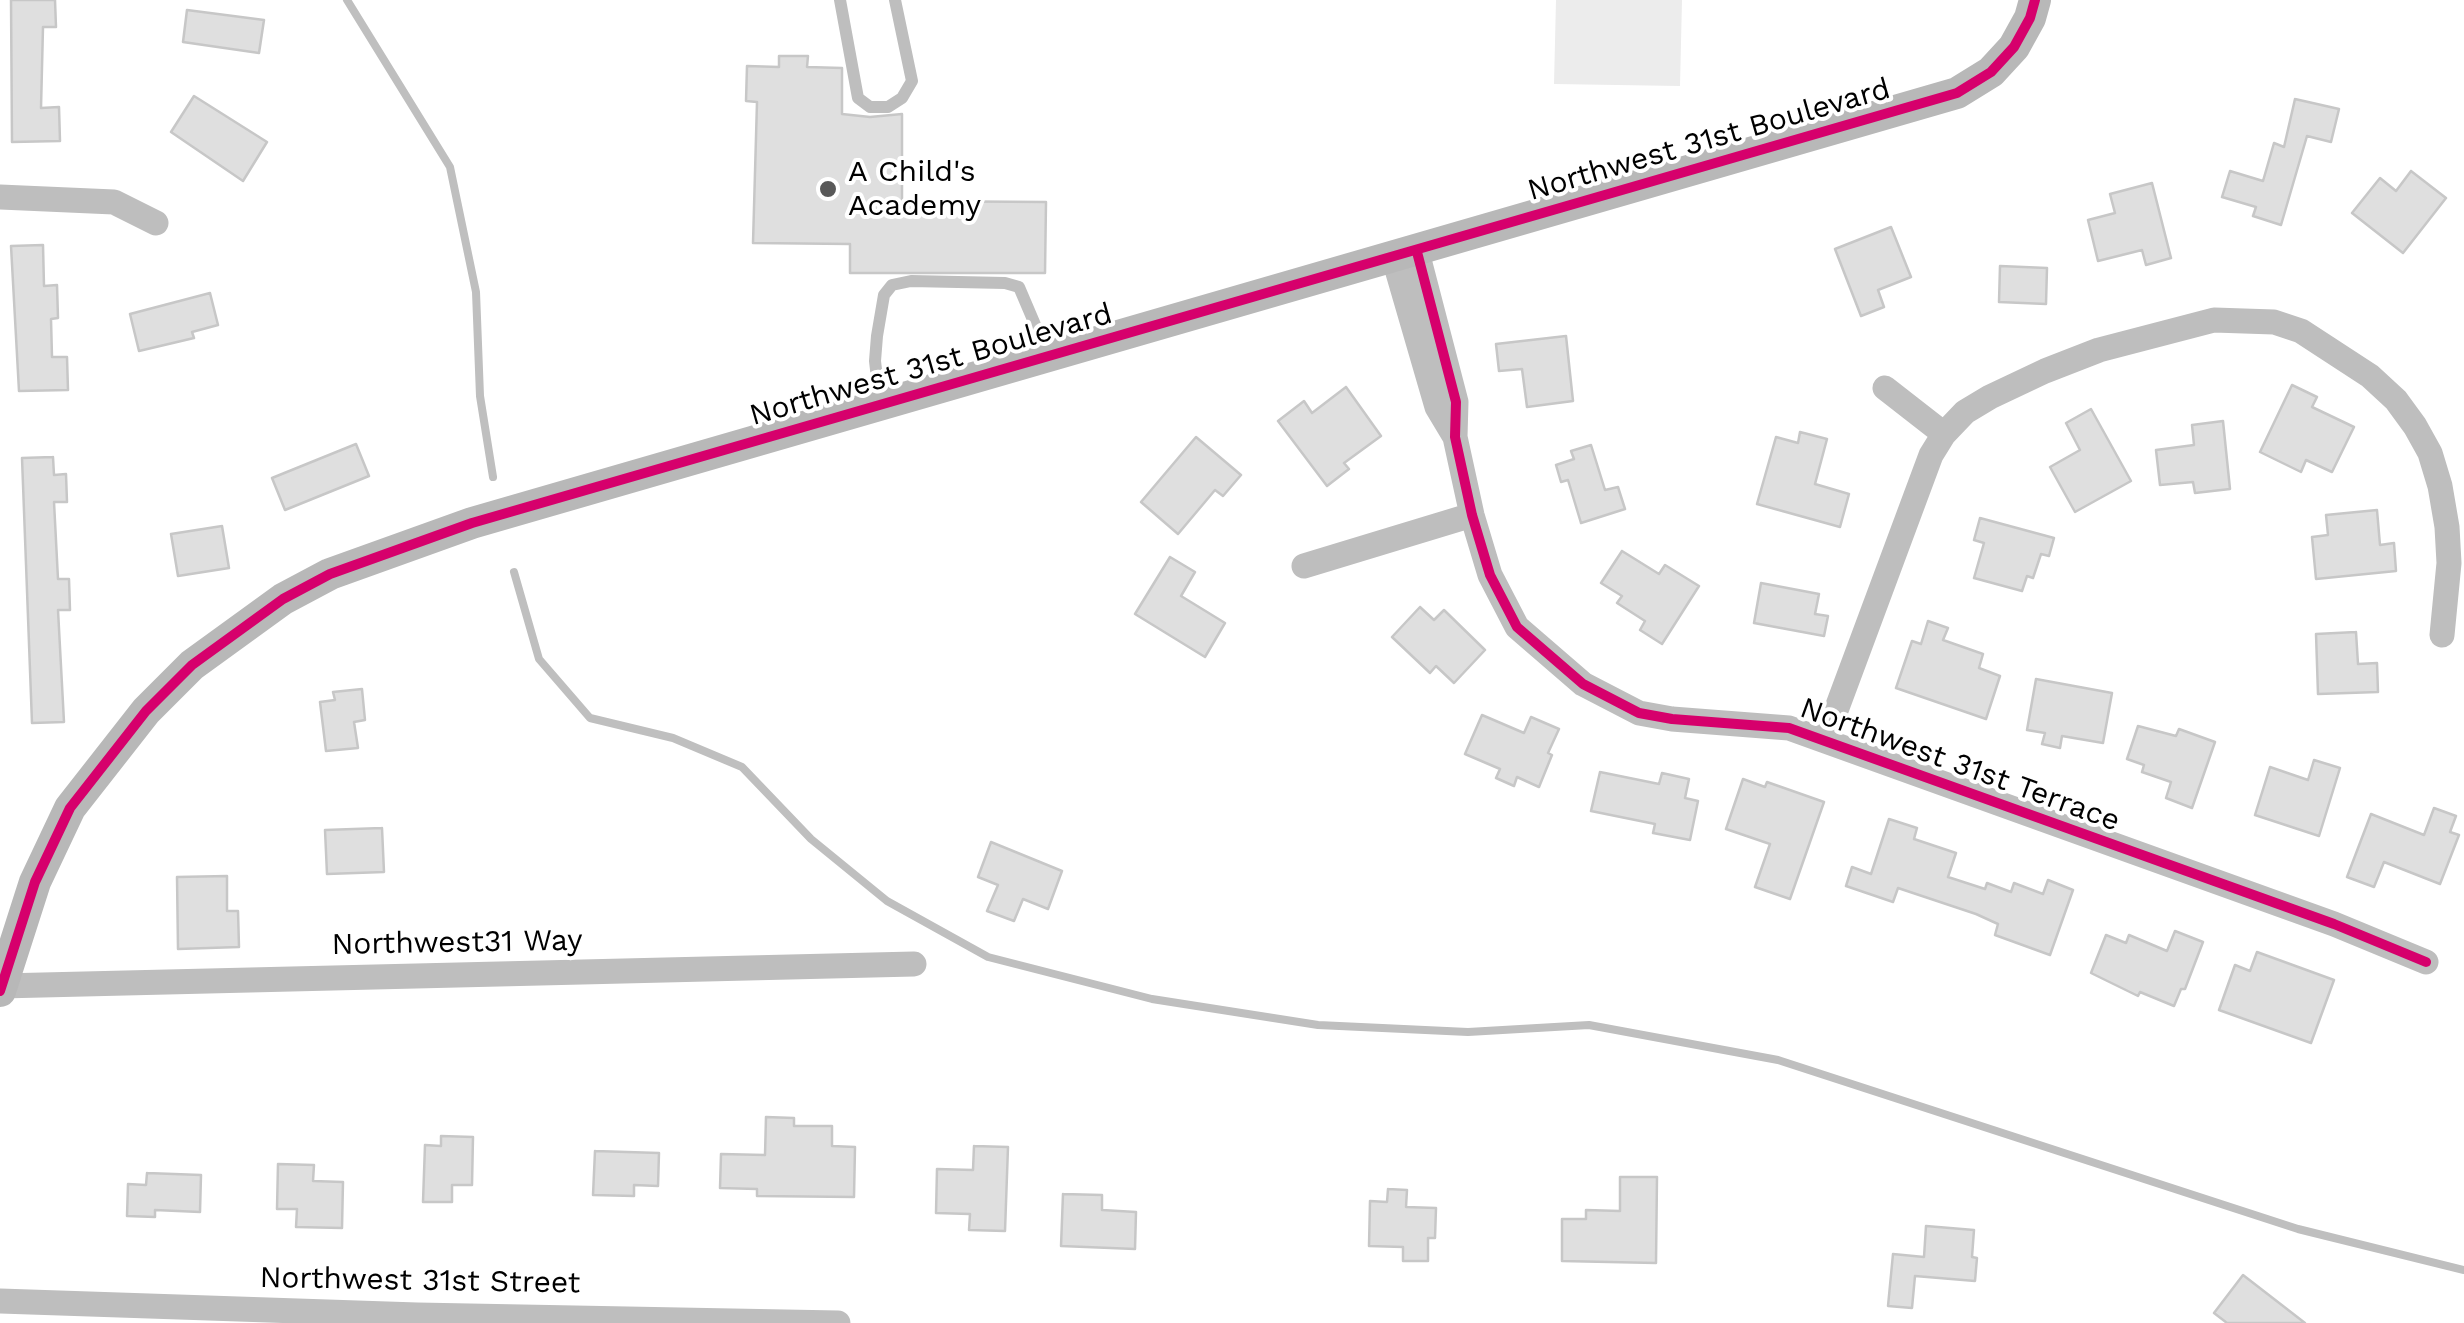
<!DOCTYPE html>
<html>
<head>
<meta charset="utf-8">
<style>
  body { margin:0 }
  canvas { display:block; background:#fff }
</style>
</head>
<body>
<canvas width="2464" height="1323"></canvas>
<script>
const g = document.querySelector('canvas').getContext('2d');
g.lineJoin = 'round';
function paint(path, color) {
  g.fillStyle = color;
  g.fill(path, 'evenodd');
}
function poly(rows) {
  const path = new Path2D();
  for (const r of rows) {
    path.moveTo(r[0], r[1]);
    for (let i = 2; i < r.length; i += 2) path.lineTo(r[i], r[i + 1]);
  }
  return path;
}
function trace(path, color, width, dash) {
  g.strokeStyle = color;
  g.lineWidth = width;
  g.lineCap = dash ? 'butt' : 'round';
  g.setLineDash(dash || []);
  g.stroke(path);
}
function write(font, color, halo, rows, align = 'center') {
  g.font = font + ' "Work Sans",sans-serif';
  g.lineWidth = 8;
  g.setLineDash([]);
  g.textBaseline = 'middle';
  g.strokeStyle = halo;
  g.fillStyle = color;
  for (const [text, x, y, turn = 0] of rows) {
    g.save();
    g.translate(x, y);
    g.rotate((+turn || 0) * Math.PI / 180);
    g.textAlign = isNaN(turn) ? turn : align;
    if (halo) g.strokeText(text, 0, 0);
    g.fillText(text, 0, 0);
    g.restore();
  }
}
paint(poly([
  [1556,0,1682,0,1680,86,1554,84]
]), '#ececec');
trace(poly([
  [347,0,450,167,476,292,480,396,493,477],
  [514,572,539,659,590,718,673,738,742,767,811,839,887,901,988,957,1152,999,1318,1025,1468,1032,1589,1025,1778,1060,2298,1229,2464,1270]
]), '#bfbfbf', 8);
const building = poly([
  [11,0,55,0,56,27,43,27,41,108,59,107,60,141,12,142,11,0],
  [187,10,264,20,259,53,183,42,187,10],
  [779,56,808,56,807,67,842,68,842,114,870,117,902,114,902,201,1046,202,1045,273,850,273,850,244,753,243,757,102,746,101,747,66,779,67,779,56],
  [194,96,267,142,243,181,171,132,194,96],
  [2295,99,2339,109,2331,142,2307,136,2281,225,2253,216,2256,207,2222,197,2230,171,2263,181,2274,143,2284,147,2295,99],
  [2411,171,2446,198,2403,253,2352,213,2380,178,2396,191,2411,171],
  [2152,183,2171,258,2146,265,2142,250,2098,261,2088,220,2115,213,2110,194,2152,183],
  [1891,227,1911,277,1878,290,1884,307,1861,316,1835,249,1891,227],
  [43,245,44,286,57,285,58,318,51,319,52,357,67,357,68,390,19,391,11,246,43,245],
  [2000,266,2047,268,2046,304,1999,302,2000,266],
  [210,293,218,325,192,332,194,338,139,351,130,314,210,293],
  [1566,336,1573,401,1527,407,1522,369,1499,371,1496,344,1566,336],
  [2292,385,2317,397,2312,407,2354,427,2332,472,2306,460,2301,472,2260,452,2292,385],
  [1346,387,1381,436,1344,463,1349,469,1327,486,1278,421,1304,401,1312,413,1346,387],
  [2091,409,2131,481,2075,512,2050,467,2080,450,2066,423,2091,409],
  [2223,421,2230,489,2195,493,2193,482,2160,485,2156,450,2194,445,2192,425,2223,421],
  [1800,432,1827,439,1815,484,1849,494,1840,527,1757,504,1776,437,1798,443,1800,432],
  [1196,437,1241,475,1223,496,1215,490,1178,534,1141,502,1196,437],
  [356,444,369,476,285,510,272,478,356,444],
  [1591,445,1605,490,1618,487,1625,509,1581,523,1568,480,1561,482,1556,465,1574,459,1571,451,1591,445],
  [53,457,54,475,66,474,67,502,54,502,58,579,69,579,70,610,58,610,64,722,32,723,22,458,53,457],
  [2377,510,2380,545,2394,543,2396,571,2316,579,2312,537,2328,535,2326,515,2377,510],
  [1980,518,2054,538,2049,556,2041,554,2033,578,2027,576,2022,591,1974,578,1984,543,1974,540,1980,518],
  [222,526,229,568,178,576,171,534,222,526],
  [1622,551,1659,574,1665,565,1699,586,1662,644,1640,630,1645,621,1617,603,1622,596,1601,583,1622,551],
  [1170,557,1195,572,1181,596,1225,623,1205,657,1135,614,1170,557],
  [1761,583,1819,594,1815,614,1828,616,1824,636,1754,623,1761,583],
  [1420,607,1434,620,1444,610,1485,650,1454,683,1436,666,1430,673,1392,637,1420,607],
  [1928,621,1948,628,1943,640,1983,654,1979,668,2000,676,1986,719,1896,688,1912,641,1921,644,1928,621],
  [2356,632,2358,664,2377,663,2378,692,2318,694,2316,634,2356,632],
  [2036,679,2112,693,2103,743,2062,736,2060,748,2042,744,2045,733,2027,730,2036,679],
  [362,689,365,720,354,722,358,748,326,751,320,702,335,700,333,692,362,689],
  [1482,715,1524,733,1531,717,1559,729,1548,753,1552,755,1539,787,1517,777,1514,786,1496,778,1500,769,1465,754,1482,715],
  [2138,726,2176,736,2179,729,2215,742,2192,808,2166,798,2171,782,2142,772,2144,765,2127,759,2138,726],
  [2314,760,2340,768,2319,836,2255,815,2270,767,2308,780,2314,760],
  [1600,772,1659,784,1662,773,1689,779,1685,798,1698,801,1690,840,1653,833,1655,824,1591,811,1600,772],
  [1743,779,1765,787,1767,782,1824,802,1790,899,1755,887,1770,844,1726,829,1743,779],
  [2434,808,2456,816,2450,832,2459,835,2440,884,2384,862,2374,887,2347,877,2371,814,2424,835,2434,808],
  [1889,819,1917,828,1914,839,1956,853,1948,877,1985,889,1987,883,2011,892,2014,883,2043,894,2048,880,2073,890,2050,955,1995,935,1998,924,1976,914,1898,888,1893,902,1846,886,1852,867,1871,874,1889,819],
  [382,828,384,872,327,874,325,830,382,828],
  [991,842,1062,871,1048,909,1023,899,1014,921,987,911,998,885,978,877,991,842],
  [227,876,227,911,238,911,239,947,178,949,177,877,227,876],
  [2175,931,2203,942,2185,989,2181,989,2174,1006,2140,992,2138,996,2091,973,2106,935,2126,943,2129,935,2167,951,2175,931],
  [2257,952,2334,980,2311,1043,2219,1010,2235,965,2250,971,2257,952],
  [766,1117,794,1118,794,1126,832,1126,832,1146,855,1147,854,1197,757,1196,757,1189,720,1188,721,1154,765,1155,766,1117],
  [441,1136,473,1137,472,1185,452,1185,452,1202,423,1202,425,1145,441,1146,441,1136],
  [974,1146,1008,1147,1005,1231,969,1230,970,1214,936,1213,937,1169,973,1170,974,1146],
  [595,1151,659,1153,658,1186,634,1185,634,1196,593,1195,595,1151],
  [278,1164,314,1165,313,1181,343,1182,342,1228,296,1227,297,1209,277,1209,278,1164],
  [147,1173,201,1175,200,1212,155,1210,155,1217,127,1216,128,1184,146,1185,147,1173],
  [1620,1177,1657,1177,1656,1263,1562,1261,1562,1219,1586,1219,1586,1210,1620,1211,1620,1177],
  [1388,1189,1407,1190,1406,1207,1436,1208,1435,1238,1428,1238,1428,1261,1403,1261,1403,1247,1369,1246,1370,1201,1387,1202,1388,1189],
  [1063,1194,1102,1195,1102,1210,1136,1212,1135,1249,1061,1246,1063,1194],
  [1926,1226,1974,1230,1972,1257,1977,1258,1975,1281,1915,1276,1912,1308,1888,1306,1893,1254,1924,1257,1926,1226],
  [2243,1275,2305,1323,2227,1323,2214,1313,2243,1275]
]);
paint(building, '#dfdfdf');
trace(building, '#c7c7c7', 2.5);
trace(poly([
  [840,0,858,98,870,107,888,107,902,98,912,81,895,0],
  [880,404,875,361,877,336,884,295,892,285,911,281,1005,283,1019,287,1048,355]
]), '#bebebe', 12);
trace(poly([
  [0,197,114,202,156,223],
  [1417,252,1456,402,1455,437,1472,515,1490,575,1517,627,1583,684,1639,713,1672,719,1789,728,2334,924,2426,962],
  [1394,259,1437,407,1455,437],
  [1885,388,1944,434],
  [1304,566,1472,515],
  [1825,740,1931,455,1944,434,1965,412,1990,397,2045,371,2099,350,2214,320,2274,322,2301,331,2370,376,2396,400,2415,426,2430,453,2440,486,2447,527,2449,563,2442,635],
  [1,986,914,964],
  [0,1301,417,1315,838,1323]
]), '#bebebe', 25);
trace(poly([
  [0,991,35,882,70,808,146,711,192,665,283,599,330,574,472,523,1957,93,1991,72,2014,47,2030,18,2035,0]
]), '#b8b8b8', 32);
trace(poly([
  [1417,252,1456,402,1455,437,1472,515,1490,575,1517,627,1583,684,1639,713,1672,719,1789,728,2334,924,2426,962],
  [0,991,35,882,70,808,146,711,192,665,283,599,330,574,472,523,1957,93,1991,72,2014,47,2030,18,2035,0]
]), '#d6006c', 10);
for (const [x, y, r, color] of [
  [828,189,10,"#595959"]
]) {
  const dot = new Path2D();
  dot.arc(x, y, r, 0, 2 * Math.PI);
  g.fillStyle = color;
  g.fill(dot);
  trace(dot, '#fff', 4);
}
write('30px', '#000', '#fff', [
  ["Northwest 31st Boulevard",1709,140,-16],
  ["Northwest 31st Boulevard",931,365,-16],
  ["Northwest 31st Terrace",1960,765,20],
  ["Northwest31 Way",457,943,-1],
  ["Northwest 31st Street",420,1281,1]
]);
write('30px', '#000', '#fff', [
  ["A Child's",848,172],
  ["Academy",848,206]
], 'left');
</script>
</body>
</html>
